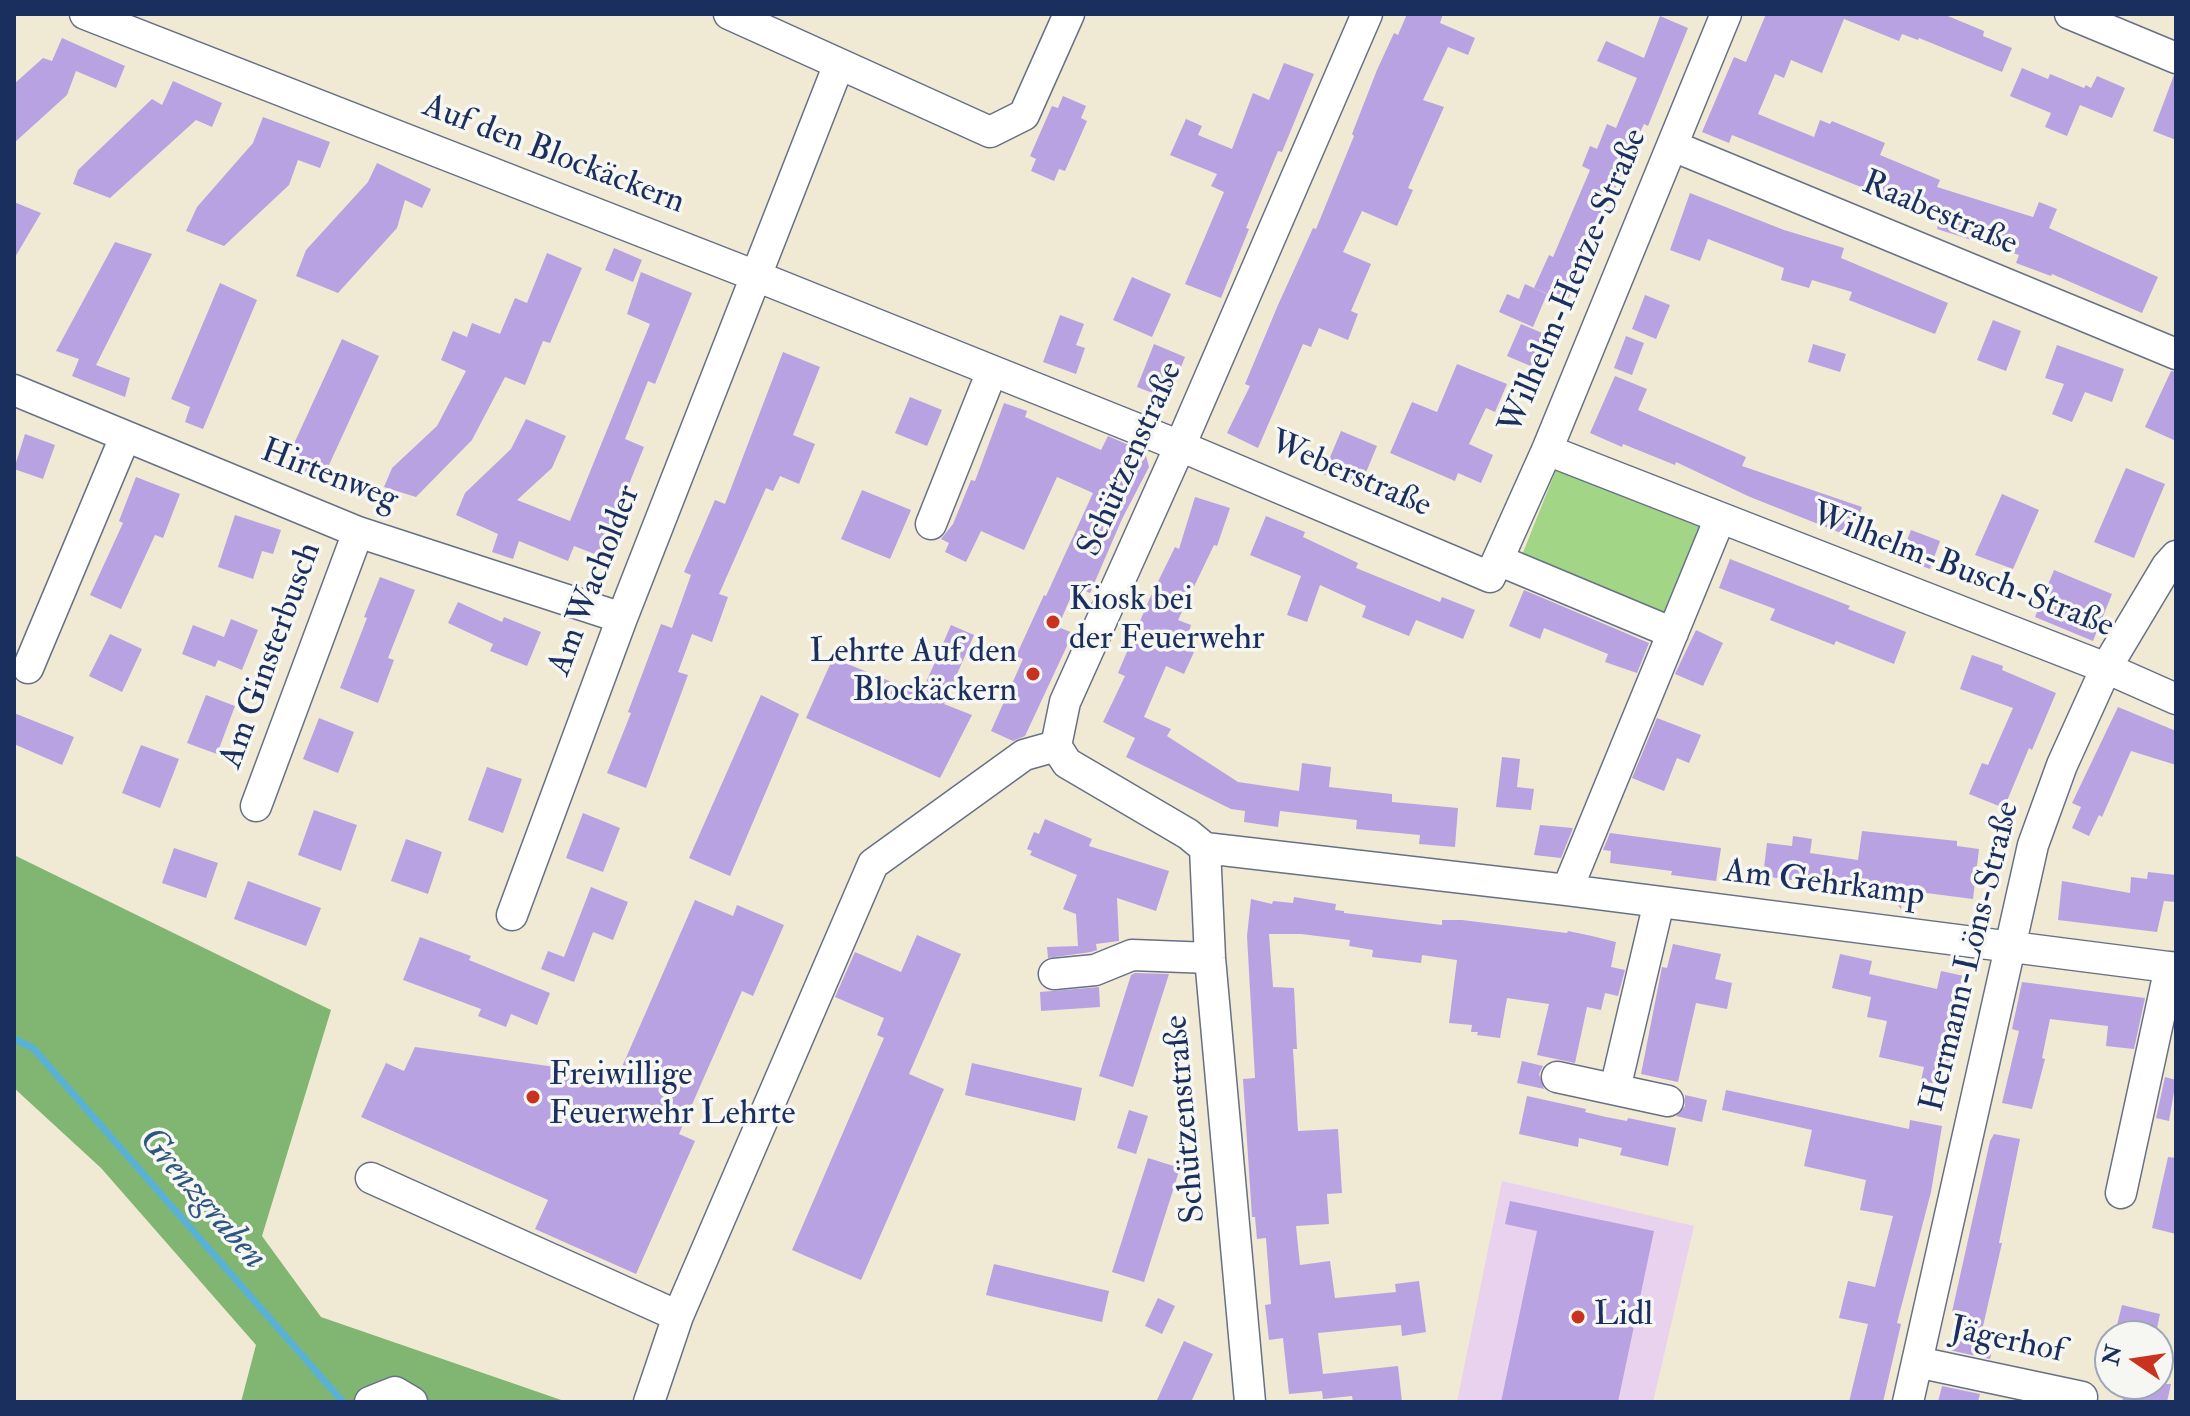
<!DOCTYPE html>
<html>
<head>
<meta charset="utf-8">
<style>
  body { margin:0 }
  #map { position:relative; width:2190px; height:1416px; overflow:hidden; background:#f0e9d4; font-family:"IM FELL Double Pica",serif }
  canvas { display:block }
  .frame { position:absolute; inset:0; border:16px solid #1b2f5e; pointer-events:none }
  .north { position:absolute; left:2094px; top:1320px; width:80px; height:80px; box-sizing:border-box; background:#f6f6f2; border:2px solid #9ea6b7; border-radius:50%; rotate:283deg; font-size:22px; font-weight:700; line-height:32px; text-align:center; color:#1b2f5e }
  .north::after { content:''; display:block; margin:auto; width:28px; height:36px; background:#c8321e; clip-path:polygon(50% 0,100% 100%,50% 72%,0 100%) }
</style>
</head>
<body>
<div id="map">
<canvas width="2190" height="1416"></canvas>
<div class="frame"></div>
<div class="north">N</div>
</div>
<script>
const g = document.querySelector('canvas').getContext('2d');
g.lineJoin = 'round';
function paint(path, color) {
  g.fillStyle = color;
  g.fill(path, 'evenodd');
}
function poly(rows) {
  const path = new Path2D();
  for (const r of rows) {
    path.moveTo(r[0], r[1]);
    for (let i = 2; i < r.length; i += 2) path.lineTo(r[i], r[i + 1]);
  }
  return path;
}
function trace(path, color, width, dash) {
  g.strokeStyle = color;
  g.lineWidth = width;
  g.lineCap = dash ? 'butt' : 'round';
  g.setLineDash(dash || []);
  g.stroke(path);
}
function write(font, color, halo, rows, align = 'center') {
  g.font = font + ' "IM FELL Double Pica",serif';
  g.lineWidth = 7;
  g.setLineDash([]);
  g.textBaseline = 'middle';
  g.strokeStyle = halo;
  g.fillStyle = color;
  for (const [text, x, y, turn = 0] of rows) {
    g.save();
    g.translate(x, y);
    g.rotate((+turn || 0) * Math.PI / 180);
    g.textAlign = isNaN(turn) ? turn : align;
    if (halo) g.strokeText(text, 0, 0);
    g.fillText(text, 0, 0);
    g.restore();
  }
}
paint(poly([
  [1502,1181,1694,1226,1653,1402,1457,1402]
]), '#e9d2ed');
paint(poly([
  [1558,465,1709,526,1670,620,1520,560]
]), '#a2d585');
paint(poly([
  [14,855,331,1010,262,1236,321,1317,567,1402,241,1402,256,1345,101,1168,14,1088]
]), '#81b672');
trace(poly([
  [14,1039,33,1048,343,1402]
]), '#59b2d6', 7);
paint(poly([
  [1407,14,1443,14,1440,23,1475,38,1468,55,1448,47,1423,100,1444,107,1408,188,1413,190,1397,226,1362,211,1343,252,1371,264,1351,311,1358,314,1348,340,1319,328,1311,347,1303,344,1258,448,1227,433,1250,386,1245,384,1278,305,1313,228,1316,229,1354,136,1352,134,1377,70,1394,33,1398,35],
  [1766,14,1943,14,1984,31,1983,36,2012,48,2002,72,1919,38,1918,40,1902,34,1899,41,1844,19,1822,73,1791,60,1784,78,1775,74,1758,114,1814,137,1820,120,1830,124,1832,121,1885,143,1880,155,1940,180,1937,187,2033,217,2039,202,2057,209,2049,228,2158,277,2142,313,2052,274,2051,276,2016,263,2019,255,1937,229,1939,220,1903,204,1732,135,1729,143,1702,132,1734,57,1746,62],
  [1660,16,1688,28,1648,126,1644,124,1631,151,1567,302,1534,288,1549,255,1553,257,1590,170,1582,166,1590,146,1597,149,1607,124,1616,128,1637,78,1597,61,1606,41,1644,58],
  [62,38,125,66,116,88,76,71,67,95,14,143,14,84,43,58,52,61],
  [1284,63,1314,74,1282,152,1278,151,1246,228,1249,229,1221,298,1185,284,1224,192,1211,186,1217,174,1170,155,1186,119,1202,126,1198,135,1232,149,1253,93,1269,100],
  [2022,68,2048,79,2050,74,2084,88,2086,85,2091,88,2097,76,2125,88,2112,118,2080,105,2067,136,2045,127,2051,113,2010,96],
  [2174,75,2176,76,2176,140,2153,131],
  [173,81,222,103,212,127,196,120,110,198,73,184,78,170,152,99,162,105],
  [1063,96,1086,106,1081,118,1087,121,1065,171,1059,169,1054,181,1031,171,1036,159,1030,156,1052,106,1058,108],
  [263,117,330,142,320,168,298,160,289,185,224,246,186,231,197,207,253,143],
  [377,163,431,189,422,208,405,200,397,228,338,293,296,276,306,250,368,182],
  [1690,193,1784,230,1844,248,1841,258,1948,303,1935,334,1849,300,1852,292,1812,280,1809,288,1781,280,1784,268,1708,239,1700,261,1670,250],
  [14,202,41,213,14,259],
  [115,242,152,254,96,365,130,378,125,397,72,376,79,359,56,351],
  [614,248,642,260,633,282,605,270],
  [547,253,582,268,550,343,543,341,525,385,505,377,472,440,416,497,384,487,392,468,437,426,466,371,441,360,453,331,467,337,472,323,500,334,515,298,527,303],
  [641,272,692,293,655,384,648,381,625,439,644,447,600,556,574,546,568,561,519,541,513,559,492,552,498,534,456,515,465,493,511,449,526,419,566,436,552,468,517,500,570,521,650,324,627,314],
  [1132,277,1171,294,1152,337,1113,320],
  [220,283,257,300,203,429,185,422,190,407,171,399],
  [1525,284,1547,294,1533,327,1499,312,1507,294,1519,299],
  [1645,295,1670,305,1656,339,1632,329],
  [1060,315,1084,324,1076,345,1085,348,1076,374,1043,362],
  [1993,320,2021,331,2006,371,1977,360],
  [1521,324,1554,338,1540,370,1507,356],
  [1626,336,1644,343,1632,375,1614,368],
  [342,339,379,356,323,478,295,469,299,455,292,448],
  [1154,344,1185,357,1168,399,1137,387],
  [1813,344,1846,354,1840,372,1808,362],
  [2057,345,2124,369,2112,402,2085,392,2072,422,2052,414,2064,384,2045,378],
  [783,352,820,367,793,435,815,444,799,484,780,476,773,491,766,488,719,594,728,597,712,642,692,634,678,672,688,675,646,788,607,773,631,713,628,712,661,624,672,628,691,575,684,572,715,500,725,504],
  [1457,364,1507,384,1495,412,1486,408,1469,444,1493,455,1481,483,1458,473,1455,481,1390,453,1412,402,1437,412],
  [2171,371,2176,372,2176,441,2145,427],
  [1615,376,1647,389,1638,410,1746,457,1742,466,1862,507,1851,537,1750,497,1676,462,1675,465,1623,444,1622,447,1590,433],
  [910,397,942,410,927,446,895,433],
  [1004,403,1027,411,1025,417,1101,450,1108,436,1145,452,1149,467,1122,519,1090,593,1075,587,1058,627,1073,633,1025,736,1013,741,991,731,1023,659,1016,656,1044,595,1046,596,1093,493,1057,477,1024,550,981,531,966,562,945,552,949,543,941,539,953,524,971,480,975,481],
  [1341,431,1377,446,1359,489,1323,474],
  [25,434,55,445,43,479,14,469],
  [2126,468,2165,484,2134,558,2094,542],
  [136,477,180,494,163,538,155,535,121,609,90,595,123,523,119,521],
  [862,490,911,510,890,559,841,539],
  [2002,494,2039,510,2013,569,1975,555],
  [1195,497,1230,508,1217,546,1214,545,1178,620,1191,625,1184,648,1194,652,1184,674,1166,666,1144,717,1171,729,1167,736,1238,782,1299,791,1302,763,1331,767,1329,787,1392,794,1392,802,1458,808,1455,847,1419,844,1420,835,1356,829,1357,820,1280,811,1278,827,1244,822,1245,811,1231,809,1126,757,1135,738,1103,722,1125,676,1118,673,1149,600,1175,547,1179,549],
  [235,515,281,530,273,554,262,551,253,579,218,567],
  [1266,516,1305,532,1303,537,1358,563,1356,568,1440,602,1442,597,1475,610,1463,639,1416,620,1409,636,1362,617,1366,606,1320,585,1307,622,1287,615,1301,576,1250,555],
  [1911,530,1940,541,1930,569,1900,558],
  [1730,559,1850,606,1848,609,1906,632,1894,664,1836,641,1834,645,1770,620,1775,609,1719,588],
  [2054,570,2112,594,2093,641,2035,617],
  [380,577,415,590,388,658,394,660,378,703,340,688,367,618,364,617],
  [1524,590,1649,643,1637,673,1605,662,1608,654,1544,628,1540,639,1509,626],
  [458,602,502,622,504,617,541,632,527,666,490,651,493,644,448,623],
  [231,619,258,630,242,670,218,660,215,667,182,654,193,625,224,637],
  [951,625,974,635,944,704,972,715,940,778,806,718,833,658,921,694],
  [1696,630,1723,643,1703,686,1675,674],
  [110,634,142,649,122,692,89,676],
  [1972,655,2003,666,2002,670,2056,693,2032,750,2029,748,2004,808,1969,794,1982,763,1988,765,2013,708,1960,689],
  [206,695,235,706,217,754,187,743],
  [761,695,799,714,730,876,689,858],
  [2118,707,2176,731,2176,765,2131,751,2102,817,2099,815,2089,836,2072,828,2081,807,2072,803],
  [14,713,74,737,62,765,14,744],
  [319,718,354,732,338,773,303,759],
  [1657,718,1701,735,1689,763,1677,758,1664,791,1632,778],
  [141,745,179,759,160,808,122,793],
  [1502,757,1520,759,1517,787,1534,789,1531,810,1496,807],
  [487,767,522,779,503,833,468,820],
  [314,810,357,825,341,871,298,855],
  [583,813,620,828,603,872,566,858],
  [1045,819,1092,839,1089,846,1169,871,1156,911,1117,898,1119,941,1096,944,1097,950,1091,952,1048,958,1047,947,1078,946,1076,914,1063,909,1077,875,1030,855,1032,851,1027,849,1034,832,1039,834],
  [1540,825,1573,828,1561,858,1534,855],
  [1862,831,1957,841,1957,846,1979,849,1973,899,1903,890,1901,909,1887,891,1871,889,1863,885,1799,877,1799,881,1763,876,1767,843,1792,846,1793,836,1812,839,1810,853,1858,860],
  [1610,833,1721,848,1716,881,1671,875,1672,871,1610,863,1611,851,1603,850],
  [406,839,442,852,428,894,391,881],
  [174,848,218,863,206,898,162,883],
  [2148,872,2176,875,2176,902,2164,901,2157,932,2058,920,2062,881,2130,893,2131,877,2147,879],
  [248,881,321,908,306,946,234,919],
  [591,887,628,902,613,940,593,932,574,982,541,969,548,951,564,957],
  [1294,897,1336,904,1335,910,1344,911,1344,913,1442,925,1442,920,1462,920,1567,933,1568,931,1592,936,1616,942,1611,967,1625,970,1618,996,1605,993,1601,1010,1587,1007,1575,1063,1537,1055,1549,1004,1507,998,1500,1038,1477,1035,1478,1032,1471,1032,1472,1025,1449,1023,1457,960,1422,955,1421,963,1372,957,1373,950,1349,946,1350,940,1301,934,1269,934,1273,987,1294,988,1297,1049,1293,1049,1298,1131,1338,1129,1342,1193,1327,1194,1329,1224,1296,1226,1300,1265,1330,1261,1335,1298,1396,1292,1395,1284,1419,1281,1426,1332,1402,1336,1401,1325,1318,1333,1323,1374,1398,1366,1402,1402,1353,1402,1352,1396,1323,1399,1322,1391,1289,1394,1283,1338,1269,1340,1265,1305,1271,1304,1266,1238,1257,1239,1255,1217,1252,1217,1243,1079,1255,1078,1247,936,1251,899,1272,904,1273,901,1293,903],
  [695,900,733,916,737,905,784,925,753,996,742,991,679,1134,695,1141,636,1274,535,1229,548,1200,361,1117,386,1063,404,1071,415,1047,618,1076],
  [917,935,961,954,909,1074,944,1089,861,1280,792,1250,884,1038,877,1035,884,1018,835,997,855,952,901,972],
  [420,937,471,956,469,960,550,993,537,1025,511,1014,506,1027,478,1016,481,1009,403,980],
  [1673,944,1721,954,1715,979,1732,983,1727,1009,1696,1003,1678,1082,1641,1074,1662,967,1667,968],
  [1840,954,1872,961,1869,974,1937,989,1941,971,1964,976,1962,984,1971,986,1948,1091,1920,1085,1924,1067,1879,1057,1887,1021,1867,1017,1871,997,1832,988],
  [1135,973,1169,974,1133,1087,1099,1076,1131,975],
  [2022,982,2145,998,2134,1049,2106,1046,2108,1026,2050,1019,2042,1058,2045,1059,2032,1109,2002,1103,2019,1031,2012,1029],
  [1099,987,1100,1007,1041,1011,1040,992],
  [1522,1061,1543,1066,1539,1074,1544,1089,1517,1083],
  [972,1063,1082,1088,1075,1121,965,1095],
  [2165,1077,2176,1080,2169,1121,2156,1118],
  [1726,1090,1909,1129,1910,1120,1942,1126,1931,1192,1897,1323,1901,1324,1883,1402,1849,1402,1868,1324,1839,1318,1848,1281,1875,1287,1893,1216,1860,1210,1866,1180,1804,1166,1812,1130,1722,1110],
  [1685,1095,1707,1100,1702,1122,1676,1116,1685,1106],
  [1527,1096,1586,1109,1585,1112,1606,1117,1627,1121,1628,1118,1676,1128,1668,1166,1620,1155,1622,1148,1579,1138,1578,1147,1519,1134],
  [1129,1110,1148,1116,1136,1154,1117,1148],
  [1994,1134,2020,1139,1999,1243,2002,1243,1981,1335,1995,1339,1990,1359,1949,1350,1959,1314,1952,1312,1990,1141],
  [2168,1157,2176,1158,2176,1234,2152,1228],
  [1148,1158,1180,1168,1144,1282,1112,1272],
  [1510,1201,1654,1231,1618,1402,1501,1402,1537,1231,1505,1224],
  [994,1264,1109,1291,1102,1322,986,1295],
  [1158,1298,1175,1306,1162,1334,1145,1326],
  [2122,1305,2160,1314,2156,1333,2117,1325],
  [1184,1341,1213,1354,1191,1402,1156,1402],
  [2126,1384,2171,1384,2167,1402,2122,1402],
  [1942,1386,1980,1394,1978,1402,1938,1402]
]), '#b9a2e1');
const minor = poly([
  [85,14,756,276,1180,446,1490,577,1547,450,1726,14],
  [729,14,990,132,1024,115,1069,14],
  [2070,14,2176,58],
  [1673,146,2176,354],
  [14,390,358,532,622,618],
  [1547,450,2106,668,2176,699],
  [931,524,992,371],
  [1498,560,1673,633],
  [28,668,125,437],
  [256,806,358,532],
  [1205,848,1567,890,2176,968],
  [1567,890,1720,518],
  [512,915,622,618,839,64],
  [1054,974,1095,970,1132,955,1210,958],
  [1557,1077,1668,1101],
  [1615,1089,1659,902],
  [371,1178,678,1316],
  [2121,1193,2170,967],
  [1917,1362,2082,1397],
  [370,1402,395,1392,412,1402],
  [649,1402,678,1316,873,864,1024,755,1056,746],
  [1250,1402,1210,958,1205,848,1188,834,1067,763,1056,746,1065,702,1180,446,1367,14],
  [1908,1402,2033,845,2062,765,2106,668,2167,566,2176,556]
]);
trace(minor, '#667087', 33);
trace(minor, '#fff', 30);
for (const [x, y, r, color] of [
  [1053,622,8,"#c8321e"],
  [1033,674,8,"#c8321e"],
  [533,1097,8,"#c8321e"],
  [1578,1317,8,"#c8321e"]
]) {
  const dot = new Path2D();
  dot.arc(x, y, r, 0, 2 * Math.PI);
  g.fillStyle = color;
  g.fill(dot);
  trace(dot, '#f6f6f2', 3);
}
write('34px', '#1b2f5e', '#f6f6f2', [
  ["Auf den Blockäckern",553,156,21],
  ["Raabestraße",1939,215,23],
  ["Wilhelm-Henze-Straße",1575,282,-67],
  ["Schützenstraße",1132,460,-66],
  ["Weberstraße",1350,476,23],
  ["Hirtenweg",329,477,21],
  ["Wilhelm-Busch-Straße",1962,572,21],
  ["Am Wacholder",596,581,-69],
  ["Am Ginsterbusch",272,656,-70],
  ["Am Gehrkamp",1824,885,7],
  ["Hermann-Löns-Straße",1972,957,-76],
  ["Schützenstraße",1187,1119,-95],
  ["Jägerhof",2007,1342,12]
]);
write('34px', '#1b2f5e', '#f6f6f2', [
  ["Kiosk bei",1069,602],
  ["der Feuerwehr",1069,641],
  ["Lehrte Auf den",1017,654,"right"],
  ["Blockäckern",1017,693,"right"],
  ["Freiwillige",549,1077],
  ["Feuerwehr Lehrte",549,1116],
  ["Lidl",1594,1317]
], 'left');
write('italic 36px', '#2e5682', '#f6f6f2', [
  ["Grenzgraben",201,1200,49]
]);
</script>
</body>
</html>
